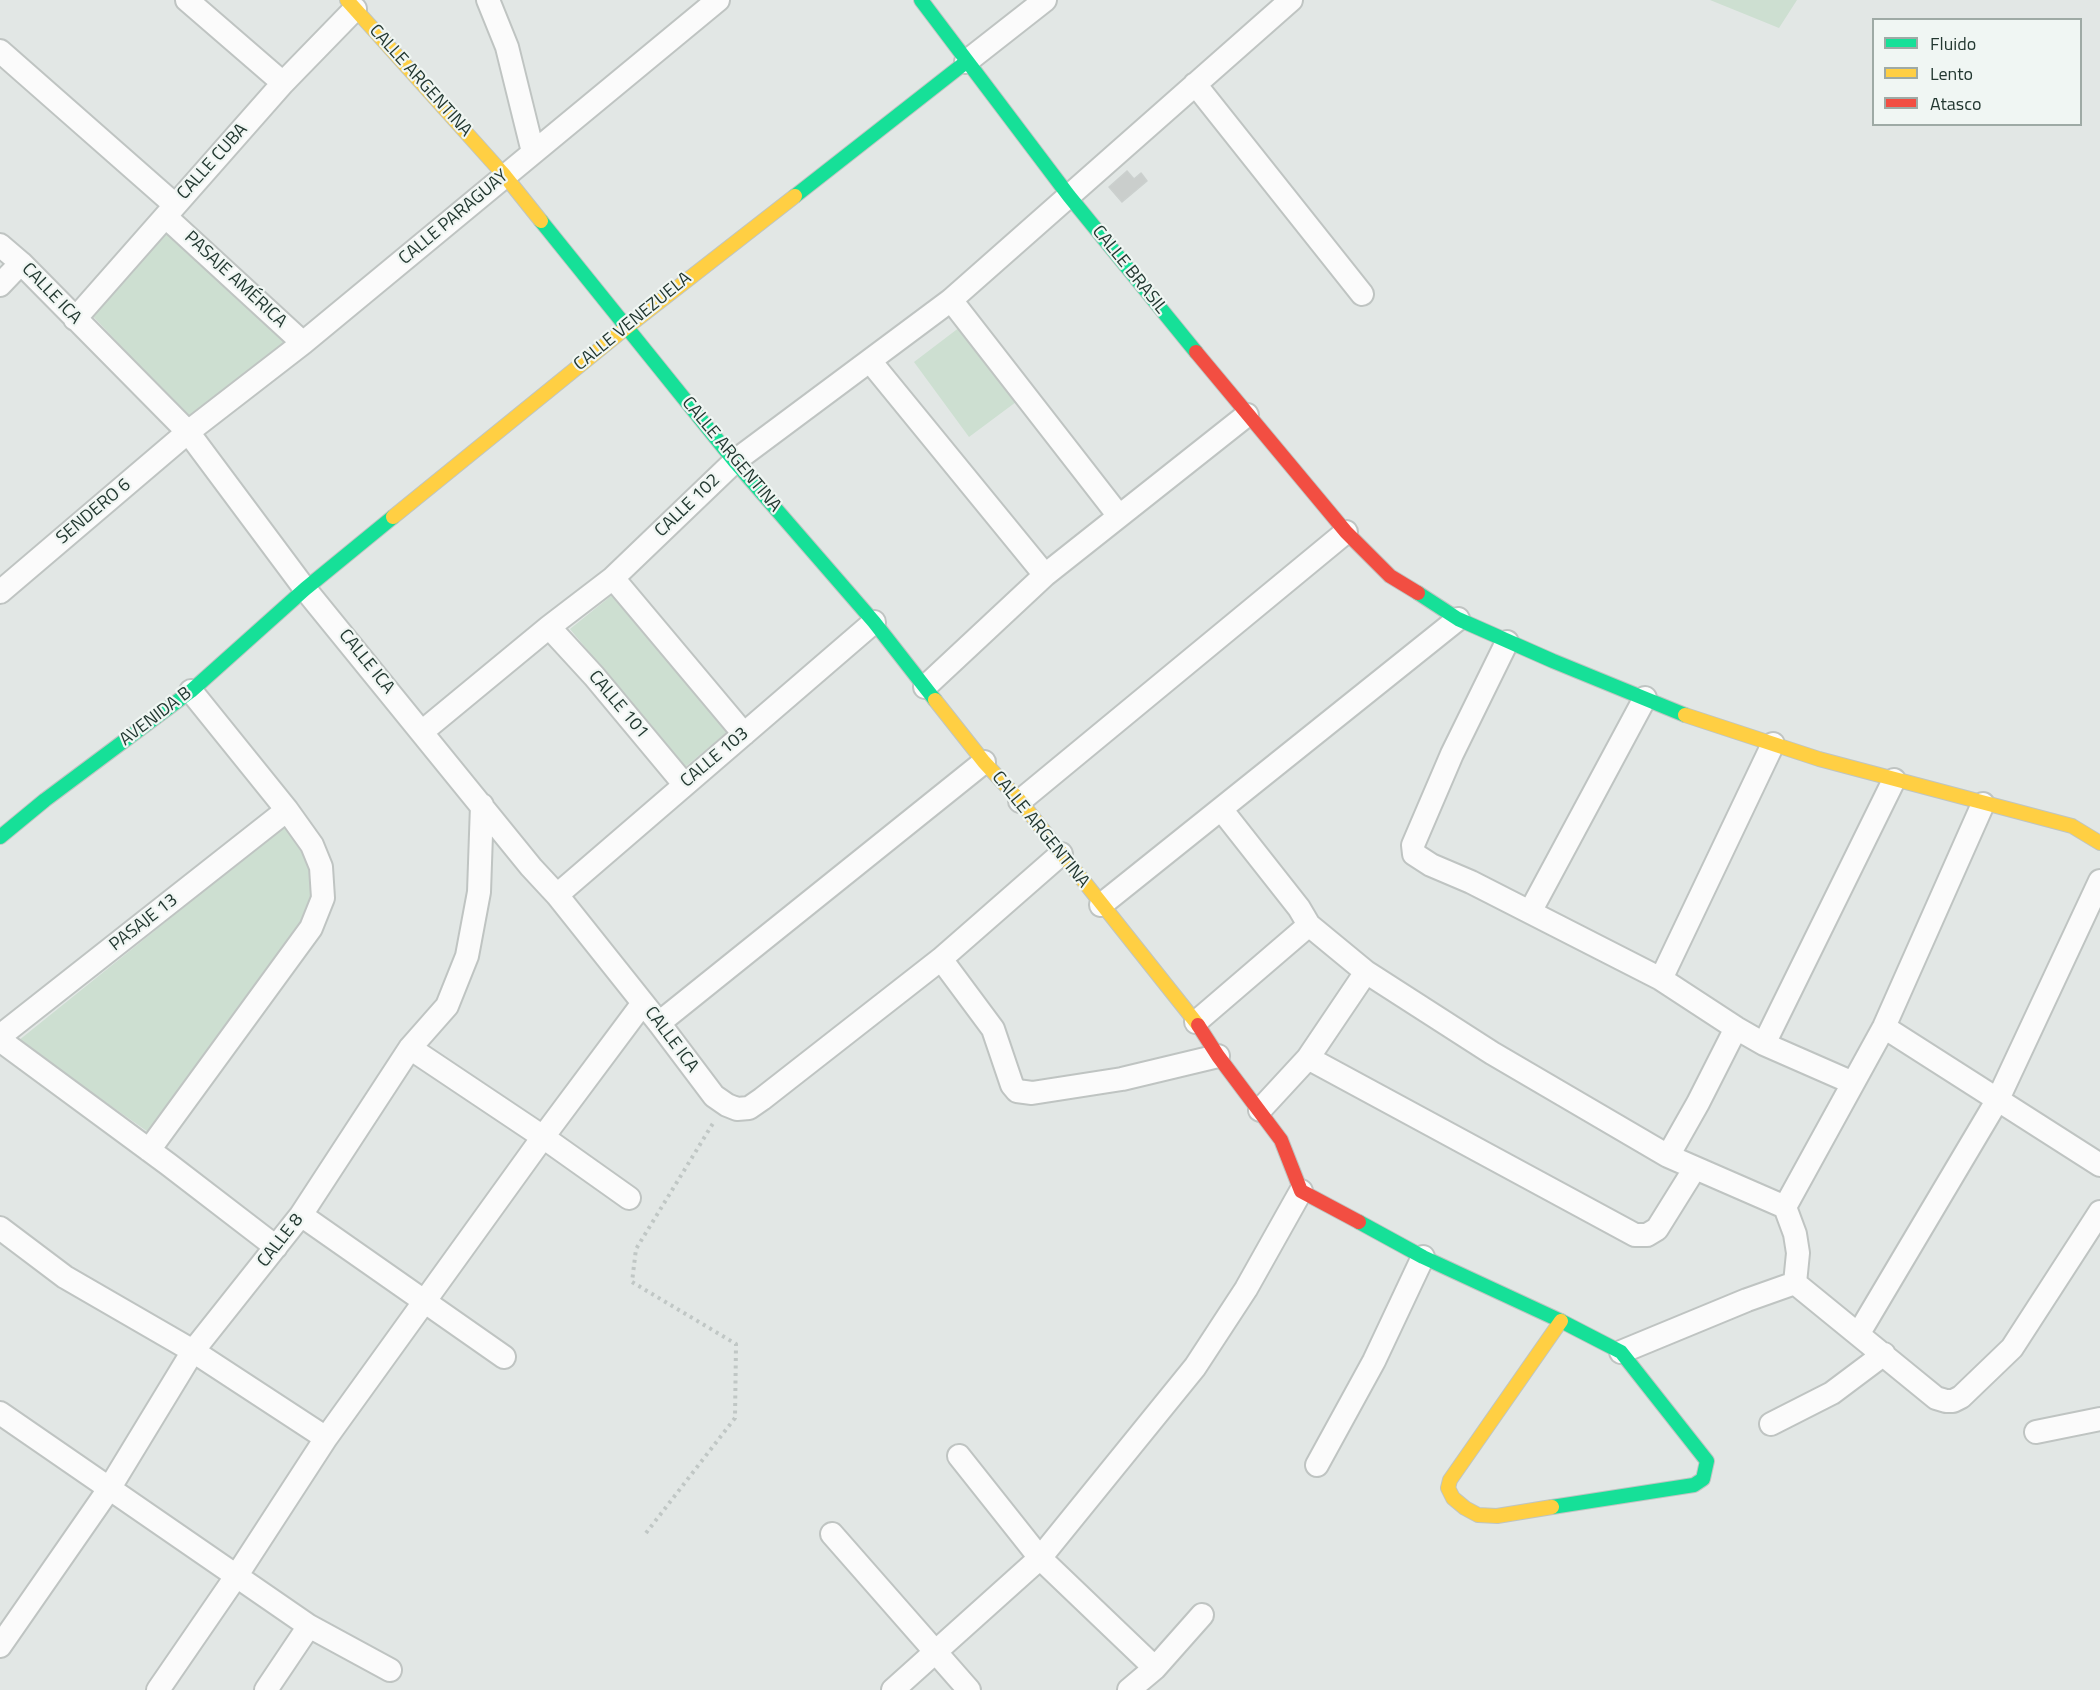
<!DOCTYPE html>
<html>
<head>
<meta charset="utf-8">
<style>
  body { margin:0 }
  #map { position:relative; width:2100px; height:1690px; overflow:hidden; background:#e2e7e5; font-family:"Titillium Web",sans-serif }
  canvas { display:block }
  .legend { position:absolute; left:1872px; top:18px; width:210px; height:108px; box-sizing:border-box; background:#f0f6f3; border:2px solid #9eaaa5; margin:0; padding:8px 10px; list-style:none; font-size:18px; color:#233831 }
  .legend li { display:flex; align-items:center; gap:12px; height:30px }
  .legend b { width:30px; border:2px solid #9eaaa5 }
</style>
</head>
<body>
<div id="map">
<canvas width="2100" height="1690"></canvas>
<ul class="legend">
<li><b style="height:8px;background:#16e098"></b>Fluido</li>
<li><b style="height:8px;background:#ffcf43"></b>Lento</li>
<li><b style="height:8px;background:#f24e42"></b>Atasco</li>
</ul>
</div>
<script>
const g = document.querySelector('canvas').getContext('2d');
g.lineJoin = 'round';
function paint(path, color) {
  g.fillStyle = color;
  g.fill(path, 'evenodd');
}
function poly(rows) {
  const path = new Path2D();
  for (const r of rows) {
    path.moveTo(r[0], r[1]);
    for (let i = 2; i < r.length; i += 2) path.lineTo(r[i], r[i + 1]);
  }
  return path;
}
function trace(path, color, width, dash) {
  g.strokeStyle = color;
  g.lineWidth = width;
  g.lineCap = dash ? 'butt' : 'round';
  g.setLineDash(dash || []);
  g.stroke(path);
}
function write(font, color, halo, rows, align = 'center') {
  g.font = font + ' "Titillium Web",sans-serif';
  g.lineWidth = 4.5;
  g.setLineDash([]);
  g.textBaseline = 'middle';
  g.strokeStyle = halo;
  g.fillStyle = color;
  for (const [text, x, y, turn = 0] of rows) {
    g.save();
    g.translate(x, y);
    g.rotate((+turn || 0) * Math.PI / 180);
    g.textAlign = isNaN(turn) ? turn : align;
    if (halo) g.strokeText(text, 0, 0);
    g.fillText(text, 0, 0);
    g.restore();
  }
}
paint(poly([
  [1710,0,1797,0,1779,28],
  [166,227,289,341,191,421,89,312],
  [960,327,1016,402,969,437,914,362],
  [617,591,730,730,684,768,570,629],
  [287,824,310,858,313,897,289,946,151,1134,18,1041]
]), '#cddfd1');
const building = poly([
  [1127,171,1134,179,1141,173,1147,181,1122,202,1109,187,1127,171]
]);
paint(building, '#cacecc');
trace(building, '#cbd0ce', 1.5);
const street = poly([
  [187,0,283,83],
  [488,0,507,47,533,152],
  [0,51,175,205],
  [966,62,1045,0],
  [1195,84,1362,294],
  [166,217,303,343],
  [0,245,21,263,188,432,305,589,531,867,557,895,659,1023,714,1096,727,1105,737,1109,749,1108,762,1099,941,959,1061,854],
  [0,285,21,263],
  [951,300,1119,516],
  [75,319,283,83,355,9],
  [870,361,1045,575],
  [613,578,744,734],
  [0,592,188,432,303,343,718,0],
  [549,627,594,676,684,784],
  [1507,642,1452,754,1413,845,1414,854,1431,865,1471,882,1661,979,1736,1028,1764,1044,1853,1083],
  [925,687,1045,575,1247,415],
  [423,731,549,627,613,578,735,461,951,300,1291,0],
  [1020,801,1346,532],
  [1221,809,1299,908,1309,925,1366,972],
  [557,895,874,622],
  [1101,905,1458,619],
  [1530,912,1645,698],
  [941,959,993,1029,1012,1085,1017,1091,1032,1093,1122,1079,1218,1056],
  [1661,979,1773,744],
  [1196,1022,1309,925],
  [659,1023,984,762],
  [1884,1027,2100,1165],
  [0,1036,287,810],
  [0,1040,168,1164,276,1247],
  [1764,1044,1894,780],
  [410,1048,543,1137,629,1198],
  [1308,1058,1635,1235,1647,1235,1657,1229,1695,1168],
  [1260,1110,1308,1058,1366,972,1492,1053,1668,1156,1785,1207,1795,1234,1798,1253,1795,1283,1936,1398,1946,1401,1953,1401,1961,1397,2012,1348,2100,1212],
  [149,1150,311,928,323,898,321,867,312,845,287,810,191,691],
  [1668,1156,1698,1103,1736,1028],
  [1785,1207,1884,1027,1983,804],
  [301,1215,504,1357],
  [0,1228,65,1277,193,1351,326,1438],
  [1859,1333,1998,1099,2100,881],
  [1621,1352,1747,1300,1795,1283],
  [0,1413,309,1626,390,1670],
  [1771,1424,1832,1393,1884,1354],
  [2036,1432,2100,1419],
  [959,1456,1040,1558,1155,1668],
  [1317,1465,1374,1361,1423,1257],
  [832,1534,969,1690],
  [0,1646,109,1489,193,1351,301,1215,410,1048,447,1006,467,956,479,892,482,805],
  [158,1690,237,1575,326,1438,543,1137,643,1003],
  [266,1690,309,1626],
  [893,1690,1040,1558,1195,1367,1246,1289,1301,1191],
  [1129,1690,1155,1668,1202,1615]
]);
const fast = poly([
  [921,0,1069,196,1196,352],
  [795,196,966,62],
  [541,221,736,463,874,622,935,700],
  [1418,593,1458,619,1553,661,1685,715],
  [0,837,45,800,191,691,305,589,393,517],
  [1359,1222,1423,1257,1561,1321,1621,1352,1707,1461,1703,1479,1694,1485,1552,1507]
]);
const slow = poly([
  [347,0,505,176,541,221],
  [393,517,627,327,795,196],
  [935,700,984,762,1020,801,1198,1025],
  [1685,715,1819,759,2072,826,2100,843],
  [1552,1507,1497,1516,1478,1515,1465,1508,1453,1498,1448,1488,1450,1480,1561,1321]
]);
const jam = poly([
  [1196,352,1346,532,1390,576,1418,593],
  [1198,1025,1218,1056,1281,1140,1301,1191,1359,1222]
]);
trace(street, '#bfc4c2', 26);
trace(fast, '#bfc5c2', 16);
trace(slow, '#bfc5c2', 16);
trace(jam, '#bfc5c2', 16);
trace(poly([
  [646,1533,735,1418,736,1344,632,1282,636,1249,715,1120]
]), '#c0c7c5', 4, [3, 4.5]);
trace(street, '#fbfbfb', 22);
trace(fast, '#16e098', 14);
trace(slow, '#ffcf43', 14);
trace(jam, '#f24e42', 14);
write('18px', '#233831', '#f0f6f3', [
  ["CALLE ARGENTINA",420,81,48],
  ["CALLE CUBA",213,162,-48],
  ["CALLE PARAGUAY",454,218,-40],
  ["CALLE BRASIL",1129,270,51],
  ["PASAJE AMÉRICA",235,280,43],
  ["CALLE ICA",51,294,46],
  ["CALLE VENEZUELA",633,322,-39],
  ["CALLE ARGENTINA",731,455,50],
  ["CALLE 102",688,506,-44],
  ["SENDERO 6",94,512,-40],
  ["CALLE ICA",366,662,51],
  ["CALLE 101",618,705,50],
  ["AVENIDA B",156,717,-37],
  ["CALLE 103",715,758,-40],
  ["CALLE ARGENTINA",1040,830,51],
  ["PASAJE 13",144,923,-38],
  ["CALLE ICA",671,1040,53],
  ["CALLE 8",281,1241,-52]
]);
</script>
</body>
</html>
